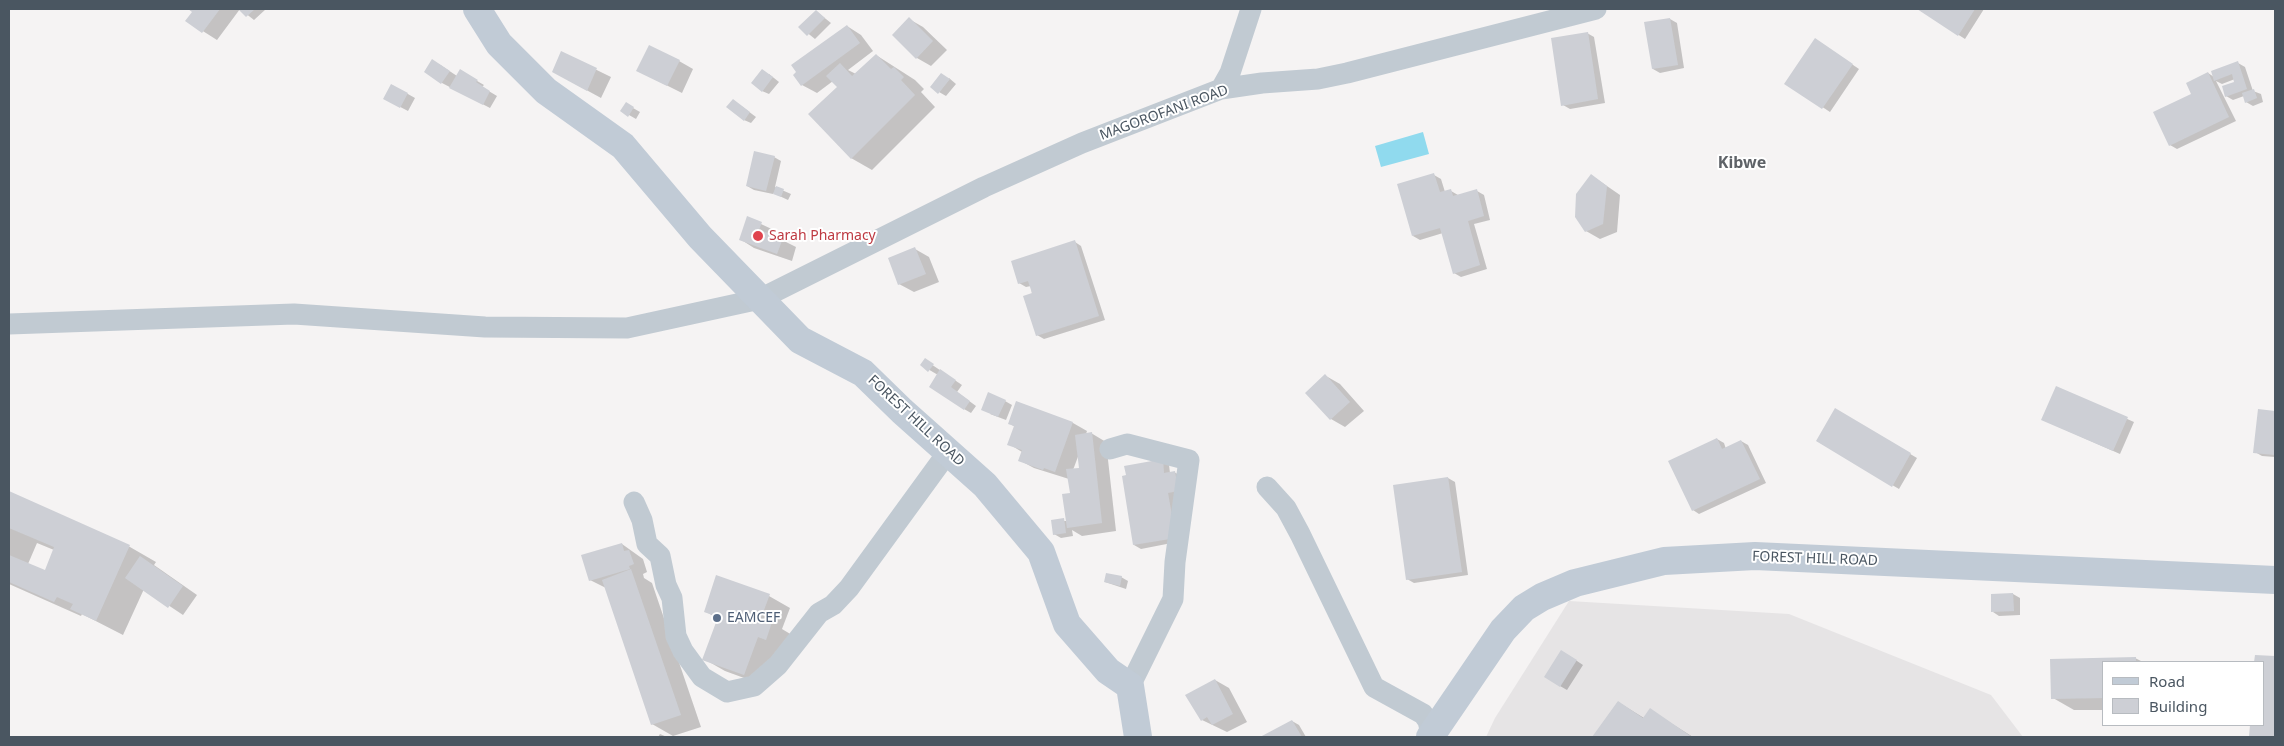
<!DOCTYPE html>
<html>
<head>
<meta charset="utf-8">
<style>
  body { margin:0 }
  #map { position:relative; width:2284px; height:746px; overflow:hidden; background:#f5f3f3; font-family:"Noto Sans",sans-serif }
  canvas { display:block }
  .frame { position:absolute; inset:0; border:10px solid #4a5661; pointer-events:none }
  .legend { position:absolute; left:2102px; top:661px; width:162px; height:65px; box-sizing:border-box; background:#fff; border:1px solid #b7bbc0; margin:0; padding:6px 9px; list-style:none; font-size:15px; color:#4a5661 }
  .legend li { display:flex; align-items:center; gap:10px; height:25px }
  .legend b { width:25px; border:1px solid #b7bbc0 }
</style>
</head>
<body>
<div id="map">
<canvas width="2284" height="746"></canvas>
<div class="frame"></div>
<ul class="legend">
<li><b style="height:6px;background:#c1cbd6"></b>Road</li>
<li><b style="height:14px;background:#cdcfd5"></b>Building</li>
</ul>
</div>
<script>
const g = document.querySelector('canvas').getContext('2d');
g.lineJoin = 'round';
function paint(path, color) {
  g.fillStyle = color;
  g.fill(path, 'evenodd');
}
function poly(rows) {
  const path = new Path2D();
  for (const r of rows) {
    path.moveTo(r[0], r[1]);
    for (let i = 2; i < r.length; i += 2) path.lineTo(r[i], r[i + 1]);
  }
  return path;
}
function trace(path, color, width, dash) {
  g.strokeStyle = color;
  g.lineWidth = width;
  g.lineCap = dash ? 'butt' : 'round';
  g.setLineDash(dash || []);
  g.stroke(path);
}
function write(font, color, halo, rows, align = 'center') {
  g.font = font + ' "Noto Sans",sans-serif';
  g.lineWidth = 4;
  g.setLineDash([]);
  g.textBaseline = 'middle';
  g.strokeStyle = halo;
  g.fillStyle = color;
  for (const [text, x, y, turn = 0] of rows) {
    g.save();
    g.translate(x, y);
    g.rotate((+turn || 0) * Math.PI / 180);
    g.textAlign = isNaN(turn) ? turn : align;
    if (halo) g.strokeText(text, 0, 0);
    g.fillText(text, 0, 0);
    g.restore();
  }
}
paint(poly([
  [1569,601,1789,614,1991,695,2023,737,1486,737,1495,718]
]), '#e6e4e5');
paint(poly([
  [1423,132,1429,154,1381,167,1375,146]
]), '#90daee');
paint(poly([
  [190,9,240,9,217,40,187,21,194,11],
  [240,9,266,9,254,20],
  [1918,9,1984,9,1965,39],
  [816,11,831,23,815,39,800,27],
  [909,19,923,27,947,50,931,66,917,58],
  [1670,19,1677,23,1684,68,1660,73,1653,69,1646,23],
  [847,26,861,35,873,51,848,70,856,74,876,55,915,80,924,89,921,92,935,107,872,170,851,158,839,87,833,81,817,93,802,85,795,75],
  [1587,33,1594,37,1605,103,1570,109,1563,105],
  [1822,44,1859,69,1830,112,1786,83],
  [562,53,611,77,601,98,568,80],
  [679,61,693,69,682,93,638,71],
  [2238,63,2245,67,2253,91,2261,94,2263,102,2253,106,2246,102,2244,96,2233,100,2226,96,2236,82,2235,79,2222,84,2216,81,2236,121,2177,149,2170,145,2192,94,2208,73,2214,77],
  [439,64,457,76,460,71,484,85,482,87,497,96,490,108,442,83],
  [769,74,779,82,769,94,762,91],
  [949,78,956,84,946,96,939,92],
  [392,85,415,98,408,111,385,99],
  [626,104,640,112,636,119,622,111],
  [740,105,756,117,751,123,744,120],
  [774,157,781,161,775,187,791,194,788,200,773,193,773,194,754,190,747,186],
  [1434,175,1441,179,1445,192,1451,191,1458,195,1477,191,1484,195,1490,220,1474,224,1487,269,1461,277,1454,273,1443,233,1420,240,1413,236],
  [1591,175,1620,195,1617,232,1600,239,1586,231],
  [748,218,776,231,774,236,796,247,792,261,754,248,740,239],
  [1075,242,1081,246,1105,320,1044,339,1037,335,1031,286,1026,287,1019,283],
  [915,249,929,257,939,282,914,292,899,284],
  [925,360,962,385,957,392,976,406,971,413,964,409,938,375,921,365],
  [1326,376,1340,384,1364,411,1345,427,1331,419],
  [2057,388,2134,422,2120,454,2043,420],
  [1005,401,1012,405,1006,420,990,414],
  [1017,402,1073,423,1087,431,1086,434,1091,433,1106,442,1116,531,1082,536,1072,530,1073,536,1061,538,1054,534,1052,521,1067,521,1071,494,1069,479,1034,468,1019,460,1022,452,1009,444,1015,427,1009,423],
  [1079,454,1081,469,1073,470],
  [1836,410,1917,458,1899,489,1817,441],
  [2259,411,2275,413,2275,457,2262,456,2255,452],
  [1717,439,1724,443,1726,449,1741,441,1748,445,1766,483,1699,514,1693,510],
  [1162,461,1169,465,1170,473,1174,472,1181,476,1182,541,1141,549,1134,545],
  [1448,478,1455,482,1468,575,1414,583,1407,579],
  [9,492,130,547,156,562,154,565,197,595,183,615,144,589,123,635,82,614,81,616,9,584],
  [37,543,54,550,45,572,28,564],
  [622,544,643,559,647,572,643,574,644,578,652,583,701,727,673,736,652,724,606,588,590,580],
  [1121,577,1128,581,1126,589,1105,582],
  [2013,594,2020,598,2020,615,1999,616,1993,612],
  [769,596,790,608,782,629,792,635,766,686,725,671,704,659,718,619,705,611],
  [1568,655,1583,665,1567,690,1560,686],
  [2256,656,2275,658,2275,737,2250,736,2251,725,2263,725,2263,662,2256,662],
  [2135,658,2143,662,2103,662,2103,710,2074,710,2053,698,2051,660],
  [1215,680,1229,688,1247,722,1227,732,1202,720],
  [1618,702,1644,718,1650,710,1693,737,1593,737],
  [1292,721,1299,725,1306,737,1263,737],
  [660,734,667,737,658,737]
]), '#0003');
paint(poly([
  [188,9,220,9,202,33,185,21,192,12],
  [238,9,255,9,246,17],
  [1917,9,1975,9,1958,36],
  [816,10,825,18,807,36,798,27],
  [909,17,933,41,916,59,892,35],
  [1670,18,1678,65,1652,69,1644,22],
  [847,25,860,43,801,86,793,75,796,72,791,65],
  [1588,32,1598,99,1561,106,1551,38],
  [1815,38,1853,64,1822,109,1784,84],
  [649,45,680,60,667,86,636,71],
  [561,51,597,68,587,91,552,72],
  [876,54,891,69,894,67,904,77,901,80,915,95,851,159,808,114,837,87,826,76,840,63,852,76],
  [432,59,450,71,441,84,424,72],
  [2238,61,2247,89,2225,97,2222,86,2234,82,2232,74,2214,81,2211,71],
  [460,69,478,80,476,82,490,91,483,105,449,88],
  [762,69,773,77,762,92,751,83],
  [2208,72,2229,117,2169,146,2153,112,2191,94,2186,83],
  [941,73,950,79,938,94,930,87],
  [391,84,408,93,400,108,383,99],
  [2254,89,2257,98,2245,103,2242,93],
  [733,99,750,112,744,121,726,107],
  [626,102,634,107,628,117,620,111],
  [754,151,775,156,766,191,746,186],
  [1434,173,1440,192,1451,189,1453,196,1477,189,1484,216,1468,221,1480,265,1453,274,1440,228,1412,236,1397,184],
  [1591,174,1607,186,1603,224,1585,232,1575,217,1576,194],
  [776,186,784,189,781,197,773,194],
  [747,216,762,222,759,230,783,238,777,254,739,240],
  [1075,240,1099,316,1036,336,1023,296,1032,293,1028,281,1018,284,1011,261],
  [915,247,926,274,898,285,888,258],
  [925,358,934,364,928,372,920,365],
  [940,369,956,380,951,387,970,401,964,410,929,387],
  [1325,374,1350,402,1330,420,1305,393],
  [2056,386,2128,417,2113,451,2041,420],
  [988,392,1006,400,998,417,981,410],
  [1016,401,1073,422,1055,472,1044,468,1043,470,1018,461,1022,450,1007,445,1014,426,1008,424],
  [1835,408,1911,453,1892,487,1816,441],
  [2258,409,2275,411,2275,455,2253,453],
  [1092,432,1102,523,1067,528,1062,494,1070,493,1066,469,1079,468,1075,435],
  [1717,438,1722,449,1741,440,1760,479,1692,511,1668,461],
  [1163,459,1164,473,1175,471,1178,491,1168,493,1176,538,1133,545,1122,476,1126,475,1124,466],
  [1448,477,1462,572,1406,580,1393,485],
  [9,491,130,545,96,621,70,609,73,604,57,597,54,602,9,582,9,555,45,570,54,547,9,528],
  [1064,518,1066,533,1053,535,1051,520],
  [622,543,624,551,629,550,634,564,629,566,630,569,589,581,581,555],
  [140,556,183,586,168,608,125,578],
  [631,569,681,715,651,725,602,580],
  [1106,573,1122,576,1120,586,1104,582],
  [716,575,770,594,761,618,772,622,766,640,758,637,744,675,702,660,718,617,704,612],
  [2013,593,2014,611,1991,612,1991,594],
  [1561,650,1577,660,1560,687,1544,677],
  [2255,655,2275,656,2275,737,2249,737,2250,725,2263,725,2263,662,2254,662],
  [2136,657,2136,662,2103,662,2103,698,2051,699,2050,659],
  [1215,679,1233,714,1212,725,1207,717,1201,721,1185,695],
  [1618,701,1643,718,1650,708,1692,737,1592,737],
  [1292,720,1302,737,1260,737]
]), '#cdcfd5');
trace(poly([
  [1221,89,1230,73,1251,9],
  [9,324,294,314,485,327,627,328,760,299,984,187,1082,143,1221,89,1262,83,1318,79,1347,73,1596,9],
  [1110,449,1127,444,1189,460,1175,562,1173,599,1130,686],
  [1267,487,1286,508,1300,534,1374,687,1423,714,1428,721,1431,734],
  [634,502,642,520,647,544,660,556,666,585,672,598,676,636,683,651,702,677,727,692,754,686,778,665,819,613,833,605,849,588,948,452]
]), '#c1cad2', 21);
trace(poly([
  [477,9,499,44,546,91,623,146,700,237,800,340,863,373,902,411,985,485,1041,552,1067,624,1108,671,1130,686,1138,737],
  [1430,737,1503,630,1524,608,1542,597,1575,583,1664,561,1755,556,2275,580]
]), '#c1cbd6', 28);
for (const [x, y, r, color] of [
  [758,236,6,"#e0444e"],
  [717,618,5,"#5c6f8a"]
]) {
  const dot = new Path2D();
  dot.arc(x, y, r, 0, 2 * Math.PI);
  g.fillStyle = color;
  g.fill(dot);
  trace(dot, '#fff', 2);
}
write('14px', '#4a5661', '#fff', [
  ["MAGOROFANI ROAD",1164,113,-20],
  ["FOREST HILL ROAD",916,421,43],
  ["FOREST HILL ROAD",1815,559,2]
]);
write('14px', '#be3a42', '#fff', [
  ["Sarah Pharmacy",769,236]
], 'left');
write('14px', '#4e5e75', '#fff', [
  ["EAMCEF",727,618]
], 'left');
write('bold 16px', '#5f6368', '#fff', [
  ["Kibwe",1742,163]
]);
</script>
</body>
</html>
